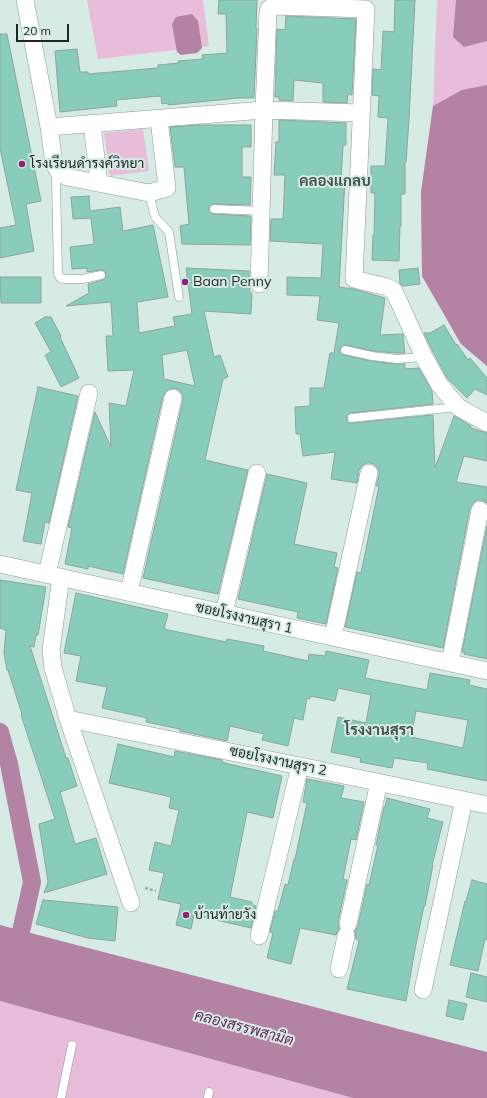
<!DOCTYPE html>
<html>
<head>
<meta charset="utf-8">
<style>
  body { margin:0 }
  #map { position:relative; width:487px; height:1098px; overflow:hidden; background:#d7ebe5; font-family:Mulish,sans-serif }
  canvas { display:block }
  .scale { position:absolute; left:16px; top:24px; width:53px; height:18px; box-sizing:border-box; border:2px solid #1e2624; border-top:0; padding-left:5px; font-size:12px; line-height:14px; white-space:nowrap; color:#1e2624; -webkit-text-stroke:3px #d7ebe5; paint-order:stroke }
</style>
</head>
<body>
<div id="map">
<canvas width="487" height="1098"></canvas>
<div class="scale">20 m</div>
</div>
<script>
const g = document.querySelector('canvas').getContext('2d');
g.lineJoin = 'round';
function paint(path, color) {
  g.fillStyle = color;
  g.fill(path, 'evenodd');
}
function poly(rows) {
  const path = new Path2D();
  for (const r of rows) {
    path.moveTo(r[0], r[1]);
    for (let i = 2; i < r.length; i += 2) path.lineTo(r[i], r[i + 1]);
  }
  return path;
}
function trace(path, color, width, dash) {
  g.strokeStyle = color;
  g.lineWidth = width;
  g.lineCap = dash ? 'butt' : 'round';
  g.setLineDash(dash || []);
  g.stroke(path);
}
function write(font, color, halo, rows, align = 'center') {
  g.font = font + ' Mulish,Sarabun,sans-serif';
  g.lineWidth = 4;
  g.setLineDash([]);
  g.textBaseline = 'middle';
  g.strokeStyle = halo;
  g.fillStyle = color;
  for (const [text, x, y, turn = 0] of rows) {
    g.save();
    g.translate(x, y);
    g.rotate((+turn || 0) * Math.PI / 180);
    g.textAlign = isNaN(turn) ? turn : align;
    if (halo) g.strokeText(text, 0, 0);
    g.fillText(text, 0, 0);
    g.restore();
  }
}
paint(poly([
  [87,0,203,0,209,46,98,59],
  [437,0,487,0,487,366,461,344,422,276,421,192,433,106],
  [143,129,149,171,110,176,104,133],
  [0,1001,353,1098,0,1098]
]), '#e8bdd9');
paint(poly([
  [456,0,487,0,487,41,464,47,453,37],
  [192,14,198,21,202,48,197,53,181,55,177,52,172,24,176,17],
  [487,85,487,366,461,344,422,276,421,192,433,106,462,90],
  [0,925,487,1052,487,1098,353,1098,0,1001]
]), '#b483a4');
trace(poly([
  [0,732,9,764,32,882,16,954]
]), '#b483a4', 18);
const building = poly([
  [219,0,257,0,256,29,257,29,254,98,239,98,168,105,168,103,162,104,161,96,116,100,117,106,60,112,55,51,77,49,80,72,88,72,88,74,158,68,158,65,179,63,178,61,203,59,202,55,227,53,226,14,218,14,219,0],
  [395,0,415,0,409,119,406,162,405,162,405,194,401,194,401,226,400,226,399,261,372,260,373,235,374,235,375,193,371,193,371,166,385,166,388,118,378,117,379,96,372,95,373,69,381,70,383,31,394,32,395,0],
  [286,16,356,19,352,95,348,94,347,103,323,102,323,83,294,80,293,101,279,100,279,97,275,97,277,29,285,30,286,16],
  [0,34,7,34,41,201,26,204,34,251,0,258,0,228,16,225,0,148,0,34],
  [279,120,346,123,346,145,343,145,341,180,345,180,339,287,354,289,385,298,380,335,403,334,403,336,405,353,396,353,373,351,346,345,341,347,340,352,344,355,371,361,395,364,405,364,405,369,419,368,432,391,433,404,351,413,347,415,347,421,349,423,353,423,433,415,435,468,454,416,471,426,471,428,487,433,487,461,464,456,456,482,487,487,487,503,482,500,477,500,473,503,470,508,443,648,345,627,357,572,361,573,379,486,376,486,379,475,379,470,375,465,371,463,366,463,362,466,359,470,357,483,331,479,335,452,303,456,300,434,296,434,295,407,310,406,310,388,324,388,330,353,334,353,339,323,317,320,320,296,287,295,287,277,321,278,323,244,270,241,271,219,283,219,285,175,274,175,276,142,279,142,279,120],
  [199,125,251,125,251,147,242,147,242,177,251,177,250,205,214,204,210,206,209,209,211,213,214,214,250,216,251,217,250,245,182,244,180,226,189,224,184,167,175,167,170,127,199,125],
  [89,196,90,211,120,207,123,231,153,225,168,297,137,302,139,333,175,326,173,317,192,314,186,268,249,271,249,284,250,293,252,293,251,314,204,311,214,357,220,355,228,377,223,379,205,460,248,470,218,594,143,578,183,400,183,395,180,391,175,388,170,389,166,391,163,396,123,574,88,566,88,569,65,564,72,528,68,527,95,412,111,447,109,403,126,406,134,370,108,371,106,336,113,336,111,302,66,306,89,293,88,284,103,280,106,276,105,272,102,270,87,272,87,268,72,269,70,247,94,244,91,218,73,219,71,197,89,196],
  [187,350,195,386,164,379,162,355,187,350],
  [418,268,420,284,403,286,400,284,399,270,418,268],
  [0,277,41,277,41,303,1,303,0,277],
  [45,317,51,317,61,336,60,337,79,378,61,387,45,355,51,352,35,323,45,317],
  [444,325,456,345,457,344,468,360,470,358,487,378,487,395,475,389,467,398,447,378,433,352,424,333,430,333,444,325],
  [38,387,78,396,49,523,45,522,41,544,23,541,32,493,16,490,38,387],
  [267,474,307,483,294,544,337,553,334,567,338,568,326,624,297,618,298,612,238,599,267,474],
  [487,526,487,659,464,654,465,652,462,652,487,526],
  [0,580,46,587,38,635,36,635,34,647,30,646,53,717,66,758,68,758,77,786,60,792,75,844,96,838,107,874,44,893,48,882,39,824,55,819,21,715,22,714,8,670,7,670,4,653,6,630,0,628,0,580],
  [76,593,168,614,164,629,226,642,227,639,264,646,263,651,308,661,309,654,325,656,326,651,369,660,365,678,427,690,430,673,470,680,469,685,487,689,487,781,427,769,428,763,394,758,392,768,360,762,361,758,331,752,338,717,366,723,371,695,338,688,335,701,310,696,310,699,307,698,303,720,294,718,288,746,262,740,264,734,230,726,227,741,180,731,180,729,146,722,147,718,102,708,107,687,76,681,81,656,64,653,76,593],
  [416,711,468,720,463,748,411,737,416,711],
  [118,744,174,757,175,751,222,760,222,762,229,764,282,776,273,818,247,812,230,897,252,902,252,905,256,906,251,928,194,915,191,929,176,925,181,904,158,899,164,873,149,870,155,842,171,846,179,810,169,808,171,797,109,783,118,744],
  [307,779,344,786,341,798,364,802,356,840,351,839,343,879,347,880,338,922,339,929,336,935,300,928,291,964,267,958,273,933,270,932,275,911,278,911,285,884,288,885,294,859,295,859,307,803,303,802,307,779],
  [387,798,430,809,427,818,443,822,432,865,433,865,425,906,424,906,415,949,406,1001,347,989,359,941,356,939,355,931,358,926,367,884,369,885,378,845,376,845,384,807,385,807,387,798],
  [472,880,487,884,487,940,485,939,478,971,450,965,465,901,466,901,472,880],
  [43,900,118,907,115,941,88,938,36,924,43,900],
  [471,973,487,977,487,1002,466,997,471,973],
  [449,1000,467,1004,463,1020,446,1016,449,1000]
]);
paint(building, '#88cdba');
trace(building, '#8fa39d', 1);
const service = poly([
  [59,172,56,180,58,274,60,278,64,279,83,279,101,275],
  [149,193,155,217,169,232,179,297],
  [214,209,262,211],
  [345,350,372,356,396,359,424,357],
  [352,418,457,407],
  [61,1098,72,1045],
  [208,1098,209,1092]
]);
const minor = poly([
  [25,0,49,127,264,110,361,113],
  [92,124,99,183],
  [49,127,54,164,59,172,67,177,149,193,167,188,159,119],
  [259,284,264,110,268,11,270,8,273,6,366,9,354,279,387,287,394,291,424,357,439,384,458,407,487,423],
  [0,564,487,671],
  [47,574,89,393],
  [61,577,51,650,53,668,68,719,131,903],
  [129,592,173,398],
  [224,613,257,473],
  [333,637,369,473],
  [450,663,480,510],
  [68,719,300,766,487,805],
  [348,924,379,782],
  [259,936,300,766],
  [339,969,346,936],
  [423,990,464,800]
]);
trace(service, '#899c96', 9);
trace(minor, '#899c96', 18);
trace(poly([
  [145,888,156,891]
]), '#9cada8', 2.5, [3, 2]);
trace(service, '#fff', 8);
trace(minor, '#fff', 17);
for (const [x, y, r, color] of [
  [22,164,4,"#941d79"],
  [185,282,4,"#941d79"],
  [186,915,4,"#941d79"]
]) {
  const dot = new Path2D();
  dot.arc(x, y, r, 0, 2 * Math.PI);
  g.fillStyle = color;
  g.fill(dot);
  trace(dot, '#d7ebe5', 1.5);
}
write('14px', '#1e2624', '#d7ebe5', [
  ["โรงเรียนดำรงค์วิทยา",30,164],
  ["Baan Penny",193,282],
  ["บ้านท้ายวัง",194,915]
], 'left');
write('14px', '#1e2624', '#d7ebe5', [
  ["ซอยโรงงานสุรา 1",244,618,13],
  ["ซอยโรงงานสุรา 2",278,761,12]
]);
write('bold 15px', '#43544f', '#d7ebe5', [
  ["คลองแกลบ",335,181],
  ["โรงงานสุรา",379,730]
]);
write('italic 15px', '#692c58', '#d7ebe5', [
  ["คลองสรรพสามิต",244,1028,15]
]);
</script>
</body>
</html>
